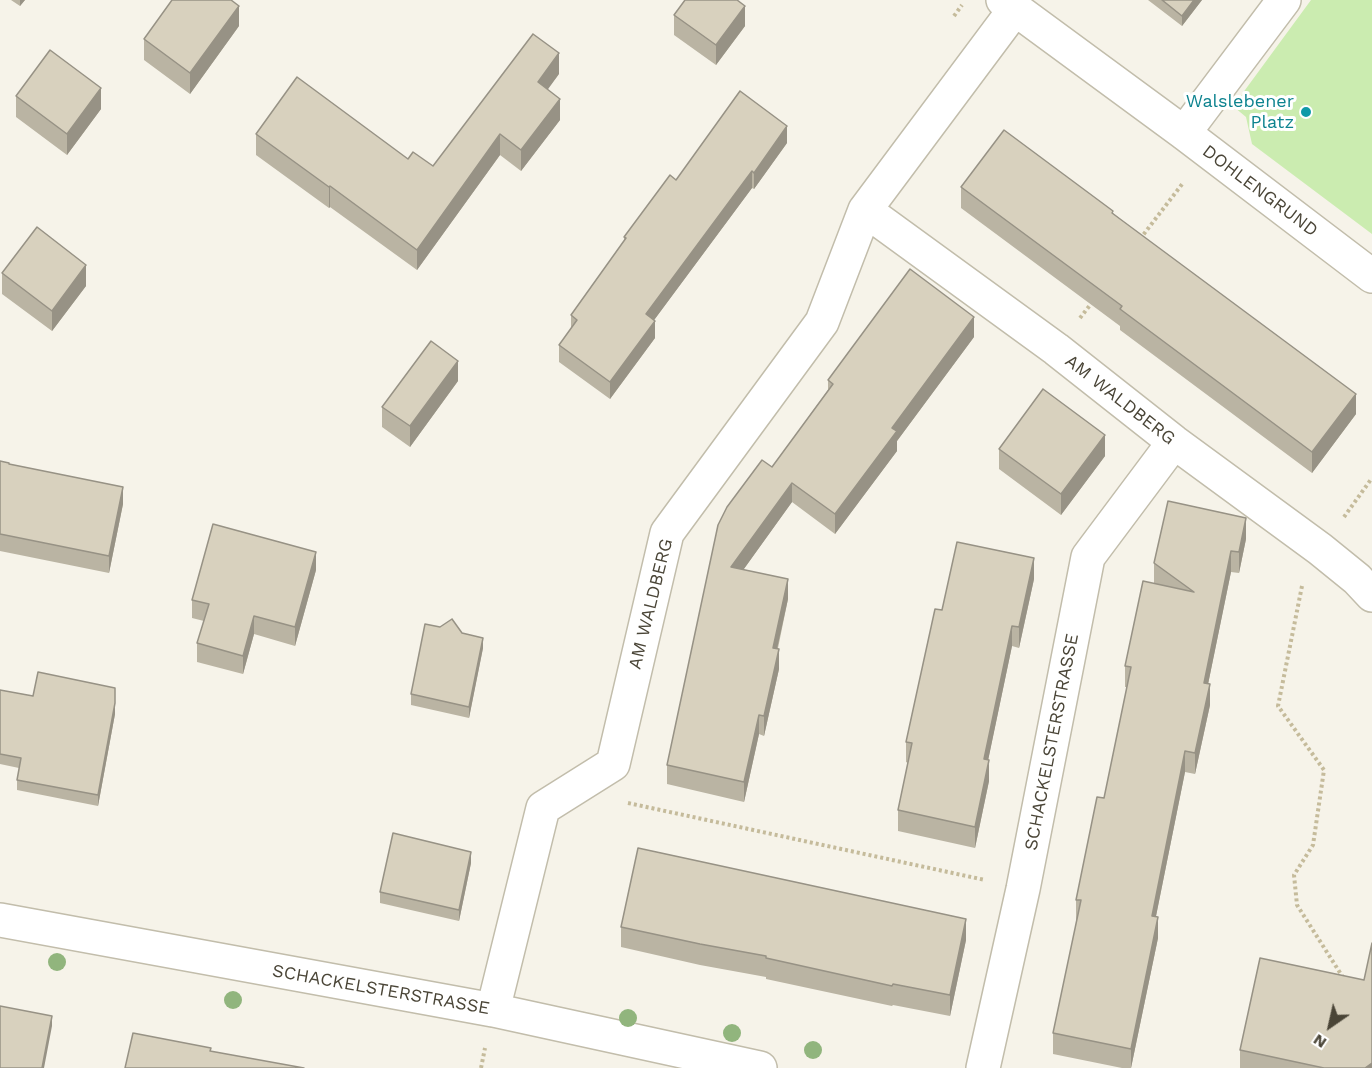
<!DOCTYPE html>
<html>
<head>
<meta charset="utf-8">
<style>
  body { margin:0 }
  #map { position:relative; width:1372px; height:1068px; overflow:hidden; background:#f6f3e9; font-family:"Work Sans",sans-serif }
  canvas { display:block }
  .north { position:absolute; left:1300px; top:996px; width:60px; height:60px; -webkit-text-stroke:4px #fff; paint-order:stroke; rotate:214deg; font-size:16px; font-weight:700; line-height:24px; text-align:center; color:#4a4537 }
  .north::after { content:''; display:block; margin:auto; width:21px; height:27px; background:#4a4537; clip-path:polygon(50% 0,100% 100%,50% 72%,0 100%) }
</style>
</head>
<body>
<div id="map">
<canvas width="1372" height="1068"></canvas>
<div class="north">N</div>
</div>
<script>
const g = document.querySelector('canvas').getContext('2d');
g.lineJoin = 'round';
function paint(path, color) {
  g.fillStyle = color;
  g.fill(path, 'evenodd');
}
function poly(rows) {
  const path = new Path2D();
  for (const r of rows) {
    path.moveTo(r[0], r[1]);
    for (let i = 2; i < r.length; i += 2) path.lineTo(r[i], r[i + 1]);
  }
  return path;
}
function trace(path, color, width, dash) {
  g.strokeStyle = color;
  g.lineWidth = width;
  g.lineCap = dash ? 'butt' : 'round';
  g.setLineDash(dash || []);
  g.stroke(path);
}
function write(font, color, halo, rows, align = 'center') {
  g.font = font + ' "Work Sans",sans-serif';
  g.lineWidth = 6;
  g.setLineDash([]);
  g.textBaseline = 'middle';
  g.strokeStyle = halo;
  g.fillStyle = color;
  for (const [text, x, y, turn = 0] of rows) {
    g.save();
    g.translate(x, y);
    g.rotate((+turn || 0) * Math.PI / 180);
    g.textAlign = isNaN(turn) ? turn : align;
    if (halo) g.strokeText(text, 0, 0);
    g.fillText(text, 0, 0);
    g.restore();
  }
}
paint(poly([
  [1311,0,1372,0,1372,234,1252,144,1246,117,1234,107,1245,90]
]), '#cbecb0');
const street = poly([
  [1003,0,1184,133,1372,276],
  [1184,133,1284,0],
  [865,210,1056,349,1174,442,1320,549,1357,579,1372,595],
  [0,920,493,1010,760,1068],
  [493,1010,543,808,613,764,667,533,822,322,865,210,1015,9],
  [983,1068,1023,889,1088,557,1174,442]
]);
trace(street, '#c2bdab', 36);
trace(poly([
  [954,16,962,5],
  [1140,239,1183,183],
  [1080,318,1094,300],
  [1344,517,1372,478],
  [1302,586,1278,706,1324,770,1313,845,1294,875,1297,905,1344,979],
  [628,803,985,880],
  [481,1068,485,1048]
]), '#c5bb9b', 4, [3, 3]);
trace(street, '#fff', 33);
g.fillStyle = '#91b57d';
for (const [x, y] of [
  [57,962],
  [233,1000],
  [628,1018],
  [732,1033],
  [813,1050]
]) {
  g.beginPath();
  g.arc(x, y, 9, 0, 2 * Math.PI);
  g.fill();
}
paint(poly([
  [11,0,25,0,20,6],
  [1148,0,1202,0,1182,26],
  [674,15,745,26,716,65,674,35],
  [239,26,190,94,144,60,144,39],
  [559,74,547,89,560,120,521,171,500,155,417,270,330,207,329,208,256,155,256,134,408,159,433,166],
  [16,96,101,109,67,155,16,117],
  [787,143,754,189,752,188,654,320,655,338,610,399,559,362,559,345,571,329,571,315,624,241,624,237,676,180],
  [961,187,1113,213,1356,414,1312,473,1120,330,1120,326,961,208],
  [2,273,86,286,52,331,2,294],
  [974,337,897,441,897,451,835,534,792,502,743,570,788,599,778,648,779,669,764,736,759,734,744,802,667,784,667,765,772,467,828,390,828,380],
  [458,381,410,447,382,427,382,407],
  [999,449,1105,456,1061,515,999,469],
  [0,461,123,504,109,573,0,551],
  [1246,539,1239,573,1231,572,1208,684,1210,705,1195,774,1185,772,1156,916,1158,938,1131,1068,1122,1068,1053,1054,1053,1033,1077,921,1076,921,1076,900,1104,798,1127,687,1125,687,1125,666,1154,583,1154,563],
  [316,570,295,646,254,634,243,674,197,662,197,643,204,621,192,618,192,600],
  [1034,579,1019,648,1012,646,988,760,989,781,975,848,898,831,898,810,908,763,906,762,906,742,942,610],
  [462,633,483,648,469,718,411,705,411,694],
  [0,690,115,714,98,806,17,790,17,780,19,768,0,764],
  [471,863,459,921,380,903,380,892],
  [621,927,966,940,950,1016,893,1005,892,1006,766,979,766,977,700,965,621,947],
  [1240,1050,1372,1068,1240,1068]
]), '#bab4a3');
paint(poly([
  [20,0,25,0,20,6],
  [1194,0,1202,0,1182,26,1182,16],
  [239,6,239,26,190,94,190,73],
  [745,6,745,26,716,65,716,45],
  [559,53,559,74,538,103,538,82],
  [101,88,101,109,67,155,67,134],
  [560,99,560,120,521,171,521,150],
  [787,126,787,143,754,189,754,173],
  [500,134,500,155,417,270,417,250],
  [752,171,752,188,646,331,646,314],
  [330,186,330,207,329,208,329,187],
  [86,265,86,286,52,331,52,311],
  [974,317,974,337,897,441,897,451,835,534,835,514,892,428],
  [655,321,655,338,610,399,610,382],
  [458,361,458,381,410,447,410,426],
  [1356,394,1356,414,1312,473,1312,452],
  [1105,435,1105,456,1061,515,1061,494],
  [792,483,792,502,731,587,731,567],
  [123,487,123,504,109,573,109,556],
  [1246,518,1246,539,1239,573,1239,552],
  [1231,551,1231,572,1204,704,1204,683],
  [316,552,316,570,295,646,295,627],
  [1034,558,1034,579,1019,648,1019,627],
  [788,579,788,599,773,667,773,648],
  [254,616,254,634,243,674,243,656],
  [1012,626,1012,646,984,780,984,759],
  [483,638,483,648,469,718,469,707],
  [779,649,779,669,764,736,764,716],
  [1210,684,1210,705,1195,774,1195,753],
  [115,703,115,714,98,806,98,795],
  [759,715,759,734,744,802,744,782],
  [1185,751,1185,772,1152,936,1152,916],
  [989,760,989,781,975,848,975,827],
  [471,852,471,863,459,921,459,910],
  [1158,917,1158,938,1131,1068,1131,1049],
  [966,919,966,940,950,1016,950,995],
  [52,1016,52,1026,44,1068,42,1068],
  [1372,1063,1372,1068,1365,1068]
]), '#979285');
const building = poly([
  [172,0,231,0,239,6,190,73,144,39,172,0],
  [685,0,737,0,745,6,716,45,674,15,685,0],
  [1162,0,1194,0,1182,16,1162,0],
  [533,34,559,53,538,82,560,99,521,150,500,134,417,250,330,186,329,187,256,134,297,77,408,159,413,152,433,166,533,34],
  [50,50,101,88,67,134,16,96,50,50],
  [740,91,787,126,754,173,752,171,646,314,655,321,610,382,559,345,577,320,571,315,626,238,624,237,670,175,676,180,740,91],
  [1004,130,1113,211,1112,213,1356,394,1312,452,1120,309,1122,306,961,187,1004,130],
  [37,227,86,265,52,311,2,273,37,227],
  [910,269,974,317,892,428,897,431,835,514,792,483,731,567,788,579,773,648,779,649,764,716,759,715,744,782,667,765,718,525,727,507,762,460,772,467,833,384,828,380,910,269],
  [431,341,458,361,410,426,382,407,431,341],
  [1043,389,1105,435,1061,494,999,449,1043,389],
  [0,461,9,463,9,464,123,487,109,556,0,534,0,461],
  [1168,501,1246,518,1239,552,1231,551,1204,683,1210,684,1195,753,1185,751,1152,916,1158,917,1131,1049,1053,1033,1081,900,1076,900,1097,797,1104,798,1131,667,1125,666,1143,581,1194,592,1154,563,1168,501],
  [213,524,316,552,295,627,254,616,243,656,197,643,209,604,192,600,213,524],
  [957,542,1034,558,1019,627,1012,626,984,759,989,760,975,827,898,810,912,743,906,742,916,696,935,609,942,610,957,542],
  [452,619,462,633,483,638,469,707,411,694,425,624,440,627,452,619],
  [38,672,115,688,115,703,98,795,17,780,21,758,0,754,0,690,33,696,38,672],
  [393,833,471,852,459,910,380,892,393,833],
  [638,848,966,919,950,995,893,984,892,986,766,958,766,956,700,944,621,927,638,848],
  [1372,943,1372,1063,1365,1068,1324,1068,1240,1050,1260,958,1364,980,1372,943],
  [0,1006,52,1016,42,1068,0,1068,0,1006],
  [133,1033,211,1048,210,1051,304,1068,125,1068,133,1033]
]);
paint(building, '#d8d1be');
trace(building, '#979285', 1.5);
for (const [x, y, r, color] of [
  [1306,112,6,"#0f9aa8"]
]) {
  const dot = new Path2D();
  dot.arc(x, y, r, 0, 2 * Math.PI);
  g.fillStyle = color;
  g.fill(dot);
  trace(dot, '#fff', 2);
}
write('18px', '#0d838f', '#fff', [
  ["Walslebener",1294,102],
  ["Platz",1294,123]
], 'right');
write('18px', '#4a4537', '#fff', [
  ["DOHLENGRUND",1260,191,37],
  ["AM WALDBERG",1120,400,38],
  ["AM WALDBERG",651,604,-76],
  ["SCHACKELSTERSTRASSE",1052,742,-79],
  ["SCHACKELSTERSTRASSE",381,990,10]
]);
</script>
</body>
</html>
